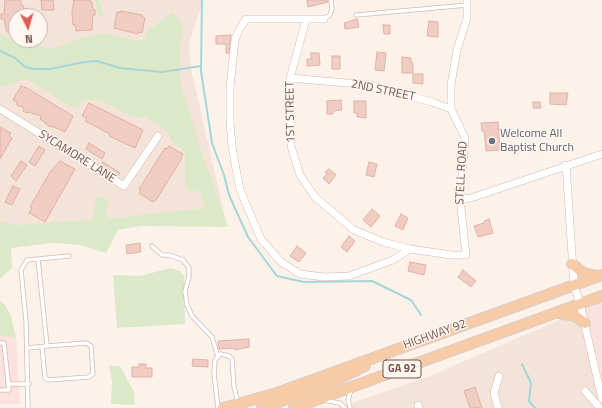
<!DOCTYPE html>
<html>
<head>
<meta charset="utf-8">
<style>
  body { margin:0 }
  #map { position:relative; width:602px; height:408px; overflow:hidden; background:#fcf2ea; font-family:"Titillium Web",sans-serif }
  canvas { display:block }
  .north { position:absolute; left:8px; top:8px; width:40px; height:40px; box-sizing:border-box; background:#fef6f1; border:1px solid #c8b6b0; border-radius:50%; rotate:175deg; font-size:11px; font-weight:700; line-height:16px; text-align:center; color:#76554e }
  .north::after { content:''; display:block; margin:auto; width:14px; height:18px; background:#df5c55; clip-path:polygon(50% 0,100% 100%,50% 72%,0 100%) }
</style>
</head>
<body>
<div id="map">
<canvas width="602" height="408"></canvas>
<div class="north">N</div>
</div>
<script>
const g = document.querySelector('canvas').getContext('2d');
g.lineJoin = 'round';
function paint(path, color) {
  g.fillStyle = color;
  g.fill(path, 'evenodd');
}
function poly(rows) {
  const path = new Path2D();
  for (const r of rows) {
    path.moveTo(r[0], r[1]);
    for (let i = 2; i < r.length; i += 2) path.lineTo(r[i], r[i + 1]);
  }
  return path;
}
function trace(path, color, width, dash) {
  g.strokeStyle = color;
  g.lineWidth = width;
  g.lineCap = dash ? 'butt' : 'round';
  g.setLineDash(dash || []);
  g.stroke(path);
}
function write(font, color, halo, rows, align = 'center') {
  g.font = font + ' "Titillium Web",sans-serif';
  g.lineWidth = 3;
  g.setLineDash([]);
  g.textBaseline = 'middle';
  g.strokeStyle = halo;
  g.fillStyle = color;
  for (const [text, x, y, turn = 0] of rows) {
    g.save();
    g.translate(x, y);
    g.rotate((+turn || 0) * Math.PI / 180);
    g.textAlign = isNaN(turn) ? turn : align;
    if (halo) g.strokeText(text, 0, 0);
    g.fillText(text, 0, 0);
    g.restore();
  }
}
paint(poly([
  [0,0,203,0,189,44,191,69,225,217,0,235],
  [16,16,40,16,40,40,16,40],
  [578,312,602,408,338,408,430,376]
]), '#f3e3d9');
paint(poly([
  [602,303,602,406,578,312],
  [0,335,16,337,20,404,0,404]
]), '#fbe2df');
paint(poly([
  [95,0,99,0,104,15,100,16,98,14],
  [173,12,184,27,180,46,180,82,201,150,228,227,141,226,118,230,106,253,80,245,52,243,11,248,12,268,0,279,0,222,15,225,93,220,96,197,108,199,106,219,205,208,201,193,185,188,185,152,171,141,169,133,160,125,146,118,131,116,100,100,84,100,76,108,66,105,42,87,26,79,0,87,0,34,10,39,32,40,44,49,57,47,84,37,103,33,138,41,145,39,147,31],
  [171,268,180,271,184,276,185,324,117,328,113,275,140,276],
  [0,301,6,306,11,316,16,337,0,336],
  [109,366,120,366,134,392,135,405,111,404,112,381]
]), '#dce9c8');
trace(poly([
  [202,0,201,71,212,143,224,175,229,195,248,237,277,276,304,282,372,281,411,300,421,315],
  [0,51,15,58,25,67,34,69,50,69,84,62,97,61,120,68,162,72,201,66],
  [522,364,531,383,529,401,535,408]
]), '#a5d6d6', 2);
const building = poly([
  [5,0,21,0,21,5,23,5,24,16,16,16,16,32,7,32,4,19,1,19,1,14,4,14,5,0],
  [41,0,53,0,54,10,42,10,41,0],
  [74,0,90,0,92,2,93,10,95,10,95,15,93,15,92,30,76,31,75,25,73,25,72,12,74,0],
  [307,0,328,0,328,2,308,7,307,0],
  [121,11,142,15,142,17,145,18,142,33,138,32,138,34,114,28,117,12,121,12,121,11],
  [357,19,359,27,345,29,344,23,357,19],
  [429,21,438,22,438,37,427,36,429,21],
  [383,25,390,25,390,34,384,34,383,25],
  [231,35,229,53,226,53,226,44,216,44,216,36,231,35],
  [377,52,386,53,384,71,375,70,377,52],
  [311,53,319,53,320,65,307,66,307,59,311,59,311,53],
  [332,56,340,56,340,69,332,69,332,56],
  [402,57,411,58,411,63,413,63,413,73,402,73,402,57],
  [413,74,423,74,423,84,413,83,413,74],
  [21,86,27,88,73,116,65,132,51,126,50,127,40,119,41,116,28,112,27,113,23,111,24,108,17,105,17,102,13,100,21,86],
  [550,93,568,93,566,105,550,104,550,93],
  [341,100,342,110,333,111,333,114,327,114,327,101,341,100],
  [354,101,366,101,366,118,357,117,357,113,354,113,354,101],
  [533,102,540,102,541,108,533,108,533,102],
  [89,103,143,130,135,148,109,136,110,134,85,121,87,118,82,116,89,103],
  [498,122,500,150,486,151,484,131,482,131,481,123,498,122],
  [0,127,11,133,9,136,12,138,0,159,0,127],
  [89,143,105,153,102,159,86,149,89,143],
  [39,146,45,150,35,166,29,162,39,146],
  [169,146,183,154,181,157,182,158,156,200,153,202,139,193,141,190,139,189,165,148,167,149,169,146],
  [21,161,27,165,16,181,11,176,21,161],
  [60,161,75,169,45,222,29,213,32,208,30,207,50,172,60,161],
  [103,162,120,173,118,176,101,166,103,162],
  [369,162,377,164,374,177,366,175,369,162],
  [329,169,336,175,329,184,323,178,327,174,325,172,329,169],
  [13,186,20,189,12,205,5,202,13,186],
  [372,209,380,216,371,227,363,220,372,209],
  [401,214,408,218,403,230,395,226,401,214],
  [489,219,493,233,478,237,474,226,484,223,484,221,489,219],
  [349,236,355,241,347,252,341,247,349,236],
  [140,243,141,252,127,254,126,245,140,243],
  [297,246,306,253,299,262,290,256,297,246],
  [410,262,426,265,424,275,408,271,410,262],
  [463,270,476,281,471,287,458,277,463,270],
  [249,339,249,347,235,350,234,348,219,349,218,341,249,339],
  [193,359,208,360,208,367,192,366,193,359],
  [139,364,146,364,146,368,152,368,152,377,132,377,132,367,139,367,139,364],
  [475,387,482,408,470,408,464,391,475,387]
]);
paint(building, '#f0cdc3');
trace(building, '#e2b1a4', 1);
const lane = poly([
  [356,15,468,5],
  [324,19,330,15,332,9,331,0],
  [152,246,162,255,169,255,183,260,189,268,189,277,185,291,187,305,192,316,212,337,218,357],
  [38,259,47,346],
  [0,343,4,343,9,390,0,390],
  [27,348,47,346,86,343,91,346,93,374,89,377,48,380,45,378,42,347],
  [8,384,29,384],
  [324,398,328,401,340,403,345,408],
  [28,408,26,321,21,270,27,260,69,256],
  [218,408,214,373,215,360,220,354,229,356,232,359,234,387,238,403],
  [350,408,348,400,351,390]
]);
const street = poly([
  [324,19,246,19,239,30,235,39,230,88,230,122,232,147,240,190,261,239,281,262,300,274,324,277,349,276,393,260,410,249],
  [306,20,290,78,291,146,300,175,315,197,354,230,383,242,410,249,451,255,466,255,460,199,465,138,451,109,451,85,457,50,467,18,467,0],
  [290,78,370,85,432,102,451,109],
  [0,109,124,186,158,136],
  [566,165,574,285,580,304,602,399],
  [460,199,471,198,602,154],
  [585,391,600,408],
  [418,405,419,408],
  [498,408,494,393,499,376]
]);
const primary = poly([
  [572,264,584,273,597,276],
  [559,313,575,316,585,323],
  [223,408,277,393,602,275],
  [262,408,329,384,365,366],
  [294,408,602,296]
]);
trace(lane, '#d0bab2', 5);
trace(street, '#d0bab2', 8);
trace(primary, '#d9cfcd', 12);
trace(lane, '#fff', 3.5);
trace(street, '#fff', 7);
trace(primary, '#f7cba6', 10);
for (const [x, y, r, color] of [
  [492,141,4,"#6b7280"]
]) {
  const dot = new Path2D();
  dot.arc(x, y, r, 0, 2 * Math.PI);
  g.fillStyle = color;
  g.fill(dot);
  trace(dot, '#fef6f1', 1.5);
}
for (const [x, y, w] of [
  [402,369,38]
]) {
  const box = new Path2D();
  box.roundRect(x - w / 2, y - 9, w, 18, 3);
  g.fillStyle = '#fef6f1';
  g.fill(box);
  trace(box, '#76554e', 1);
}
write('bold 11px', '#76554e', null, [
  ["GA 92",402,369]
]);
write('12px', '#76554e', '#fef6f1', [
  ["2ND STREET",383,91,12],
  ["1ST STREET",291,112,-91],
  ["SYCAMORE LANE",77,157,32],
  ["STELL ROAD",462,173,-87],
  ["HIGHWAY 92",435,335,-20]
]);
write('12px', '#5b616d', '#fef6f1', [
  ["Welcome All",500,134],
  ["Baptist Church",500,148]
], 'left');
</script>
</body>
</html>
